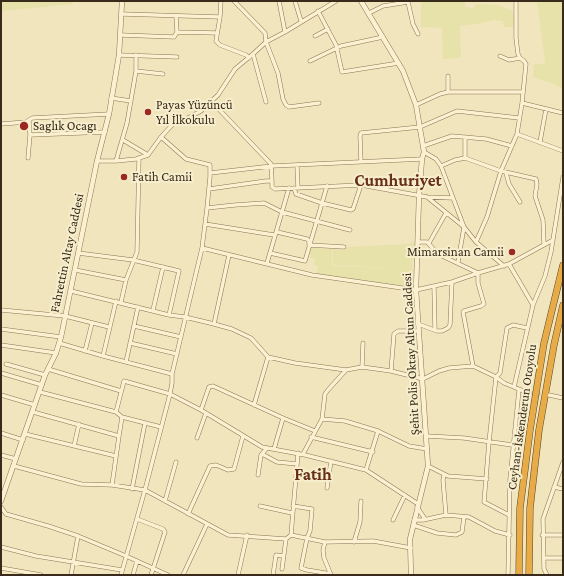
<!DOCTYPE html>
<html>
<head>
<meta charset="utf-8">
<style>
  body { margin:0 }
  #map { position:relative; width:564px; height:576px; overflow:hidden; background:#f1e5bd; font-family:"Crimson Pro",serif }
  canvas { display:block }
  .frame { position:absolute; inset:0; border:2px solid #382b1b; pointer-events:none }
</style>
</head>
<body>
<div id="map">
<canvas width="564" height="576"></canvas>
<div class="frame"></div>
</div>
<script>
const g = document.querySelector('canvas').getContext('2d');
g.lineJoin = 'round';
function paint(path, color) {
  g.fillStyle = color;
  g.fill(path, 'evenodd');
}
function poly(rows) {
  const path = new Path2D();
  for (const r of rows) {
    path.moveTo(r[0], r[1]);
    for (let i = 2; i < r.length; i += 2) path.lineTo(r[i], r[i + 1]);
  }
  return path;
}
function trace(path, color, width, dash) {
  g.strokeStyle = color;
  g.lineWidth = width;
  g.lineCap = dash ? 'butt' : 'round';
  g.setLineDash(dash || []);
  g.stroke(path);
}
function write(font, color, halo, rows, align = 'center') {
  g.font = font + ' "Crimson Pro",serif';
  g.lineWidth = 4;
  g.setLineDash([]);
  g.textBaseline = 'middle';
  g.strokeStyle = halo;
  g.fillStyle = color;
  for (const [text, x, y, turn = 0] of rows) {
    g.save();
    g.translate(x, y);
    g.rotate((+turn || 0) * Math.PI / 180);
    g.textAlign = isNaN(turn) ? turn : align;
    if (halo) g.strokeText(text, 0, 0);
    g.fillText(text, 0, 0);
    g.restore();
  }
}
paint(poly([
  [1,1,73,1,73,4,1,11],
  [421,1,465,1,465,7,474,8,475,4,498,5,513,11,514,27,504,27,503,21,494,20,476,24,460,26,461,58,443,59,442,28,421,27],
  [537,1,563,1,563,89,554,84,533,77,534,64,545,64,545,61],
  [414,241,412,269,333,265,333,249,344,250,349,247,408,244],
  [310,248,332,249,332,266,413,269,413,288,317,274,318,266,314,265,315,259,310,257]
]), '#e7e1aa');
trace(poly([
  [526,392,546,395]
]), '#ccc09d', 3.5, [3.5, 2]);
const minor = poly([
  [221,1,220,17,216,41,220,45,246,55,249,58],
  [234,1,265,33,266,42,278,73,283,99,286,105,289,107,319,103],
  [279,1,285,32],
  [295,1,301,21],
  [318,11,336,45,342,72,399,63],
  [369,13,383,6,408,2,413,24,418,34],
  [122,14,220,17],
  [176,16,177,32],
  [121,35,174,37,177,32,217,33],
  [315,36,328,29],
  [253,54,266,102],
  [119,55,177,57],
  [500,56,509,60,520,58],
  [310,61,341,46,383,37],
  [136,71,163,74],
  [448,92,448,76],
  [111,98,131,101],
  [211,101,271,164,272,181],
  [522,103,563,113],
  [416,105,440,94,448,92,523,92],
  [1,124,26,122,32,118,109,114],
  [517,134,563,151],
  [30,135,105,132],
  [161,137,186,159,210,165,210,177,207,208,235,205,264,203,282,212,350,230],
  [123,140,148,155],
  [540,142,546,109],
  [423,146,452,136,486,139,512,146],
  [424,152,436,159,441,166,464,227,476,242,504,266],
  [28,158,30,135,29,121],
  [465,158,465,137],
  [97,161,116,161,136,159,148,155,161,137,173,124,188,118,201,111,218,95,235,69,253,54,266,42,285,32,336,1],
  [116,161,127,123,136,71,136,55],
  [361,162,360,136,361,133,420,127,457,111,519,118],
  [297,166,298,188],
  [441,166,455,160,465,158,501,171,536,179,537,184,535,196,543,220,544,244],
  [210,173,272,166,422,159],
  [506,173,509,184,520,202],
  [294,188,296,194,322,203,351,210,353,209,361,185],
  [209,189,266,181,272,181,272,187,275,189,361,185,427,197,453,198],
  [427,197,464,227,458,262],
  [205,224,274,235],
  [277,232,307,239,309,241,309,245,344,247],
  [418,242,427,242,438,254],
  [476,242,487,217,501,171,517,134,522,103,526,64,524,61,520,58,518,54,516,38,516,1],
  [429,243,446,213],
  [202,248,312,275,416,290,452,282,478,273],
  [78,253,133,260,179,271,169,315],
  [270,253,305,261,327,186],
  [417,256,438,254,478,273],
  [267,263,289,188],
  [509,264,533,305],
  [75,270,126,280],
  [434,287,435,330],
  [71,291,169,315,185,317,214,324,232,329,251,338,268,357,295,363,346,370,362,367,391,371,423,379,439,371,449,368,473,366,496,377,504,383,526,392],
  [121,302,126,280,137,252,139,158],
  [1,310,65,316,109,327],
  [153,310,163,267],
  [214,324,229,255],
  [418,324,437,331,442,331,448,328,450,325,452,282],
  [134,326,181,337],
  [1,329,61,337],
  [59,343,103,356,172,374,172,383,170,394,146,486,121,575],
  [130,343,177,354],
  [1,345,56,353],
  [85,351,92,323],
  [103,356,116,301],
  [126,362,138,307],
  [6,364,45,375],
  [473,366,463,312,464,311,481,306,484,304,478,283,478,273,509,264,553,240],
  [362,367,363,343],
  [48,369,121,391],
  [391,371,394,334,398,331,418,331],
  [1,373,42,385],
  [172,374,202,248,207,208],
  [514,387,533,305,545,276,551,252,563,177],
  [40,392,116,412,122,417,161,427],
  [1,395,35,405],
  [549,395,563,398],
  [254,405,268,357],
  [201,410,209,387,213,386,283,418,315,431],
  [33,412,119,436,122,417],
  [116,412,124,381,170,394,201,410,262,447,305,455,366,470,418,504],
  [322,419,345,421,378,431,366,470],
  [378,431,409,446,427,449],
  [1,433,23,440],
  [25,434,116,456],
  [426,436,464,438,512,445],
  [311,437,373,452],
  [197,438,206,413],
  [74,446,79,424],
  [274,449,283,418],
  [262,454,277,462,297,464],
  [303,454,322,419,325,394,328,390,346,370],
  [1,455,16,459],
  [14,466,81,484,112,485,145,490,228,535,286,539,291,535,298,453],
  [428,466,448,476,487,479],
  [258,475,261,455,267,448],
  [444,475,443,480,446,515],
  [112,485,119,436],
  [554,487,563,489],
  [327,488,331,461],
  [132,489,145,423],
  [165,501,176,462],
  [260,506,292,513],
  [293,506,312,509,310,531,307,538,301,568,307,570,331,574],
  [1,507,6,514,48,526,78,536,126,556,168,575],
  [417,507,425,519],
  [188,514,210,466,216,465,228,470,234,469,243,436],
  [509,515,484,502,489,442,496,377,500,373,507,328,513,325,527,328],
  [137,519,163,529,165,532,151,575],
  [393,520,405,495],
  [414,520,423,520,446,515,469,517,495,531,510,535],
  [413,525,437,533,456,535,462,532,464,517],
  [291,535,325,542,323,550,324,558,331,575],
  [542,535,563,535],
  [325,542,373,541,411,548],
  [354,542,360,522,361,501],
  [1,547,36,556,122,570],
  [544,558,563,558],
  [1,568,41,575],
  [282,569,286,539],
  [71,575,78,536],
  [133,575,137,561],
  [183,575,207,524],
  [238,575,247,535],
  [273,575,276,555,283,556],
  [508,575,510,479,519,390],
  [547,575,544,569,543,519,563,462]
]);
const tertiary = poly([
  [361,1,403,71,416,105,424,152,422,159,419,196,416,290,428,466,410,539,411,575],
  [1,501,45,375,56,353,61,337,97,161,109,114,119,55,122,1]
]);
const motorway = poly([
  [519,575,520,508,530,430,544,343,563,265],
  [529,575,530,508,539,430,554,345,563,305]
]);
trace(minor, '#8a7555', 4.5);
trace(tertiary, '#8a7555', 5.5);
trace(motorway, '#57422a', 7);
trace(minor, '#fbf1d1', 3.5);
trace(tertiary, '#fbf1d1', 4.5);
trace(motorway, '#e7ac47', 6);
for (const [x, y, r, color] of [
  [148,112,4,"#9c2921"],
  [24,126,5,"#9c2921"],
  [124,177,4,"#9c2921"],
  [512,252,4,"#9c2921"]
]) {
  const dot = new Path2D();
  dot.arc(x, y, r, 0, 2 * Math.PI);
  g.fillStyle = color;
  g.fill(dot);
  trace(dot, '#f7eecd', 1.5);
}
write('13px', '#382b1b', '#f7eecd', [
  ["Payas Yüzüncü",156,105],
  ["Yıl İlkokulu",156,120],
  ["Saglık Ocagı",33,126],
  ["Fatih Camii",132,177],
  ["Mimarsinan Camii",504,252,"right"]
], 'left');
write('13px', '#382b1b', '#f7eecd', [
  ["Fahrettin Altay Caddesi",67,253,-78],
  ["Şehit Polis Oktay Altun Caddesi",411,354,-93],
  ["Ceyhan-İskenderun Otoyolu",522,417,-82]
]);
write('bold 17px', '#672e18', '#f7eecd', [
  ["Cumhuriyet",398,181],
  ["Fatih",313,475]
]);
</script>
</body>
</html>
